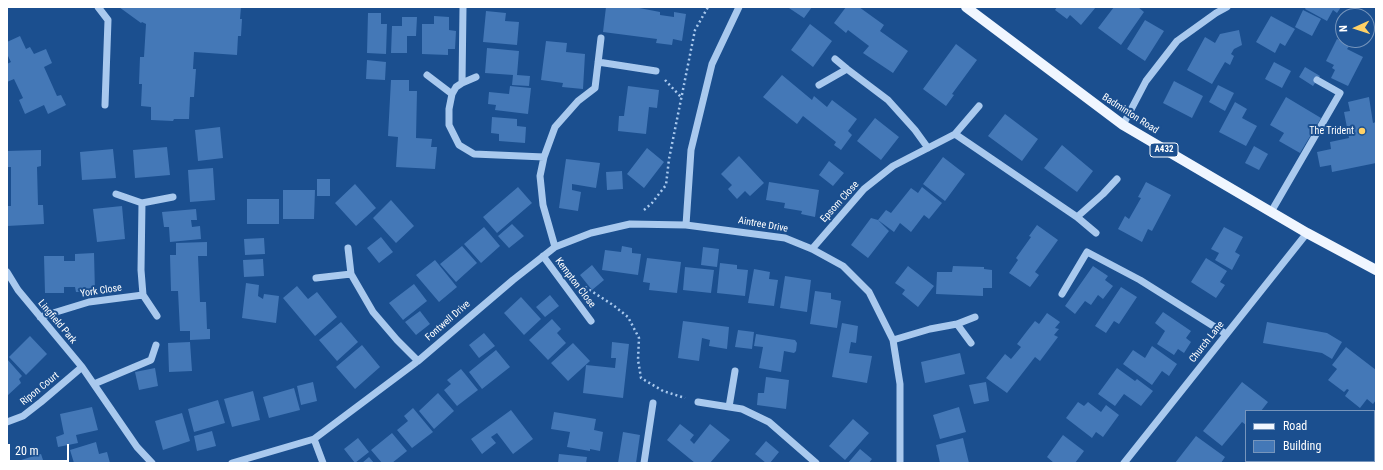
<!DOCTYPE html>
<html>
<head>
<meta charset="utf-8">
<style>
  body { margin:0 }
  #map { position:relative; width:1383px; height:470px; overflow:hidden; background:#1b4f8f; font-family:"Roboto Condensed",sans-serif }
  canvas { display:block }
  .frame { position:absolute; inset:0; border:8px solid #fff; pointer-events:none }
  .legend { position:absolute; left:1245px; top:410px; width:130px; height:52px; box-sizing:border-box; background:#1b4f8f; border:1px solid #7695bc; margin:0; padding:5px 7px; list-style:none; font-size:12px; color:#fff }
  .legend li { display:flex; align-items:center; gap:8px; height:20px }
  .legend b { width:20px; border:1px solid #7695bc }
  .north { position:absolute; left:1335px; top:8px; width:40px; height:40px; box-sizing:border-box; background:#1b4f8f; border:1px solid #7695bc; border-radius:50%; rotate:267deg; font-size:11px; font-weight:700; line-height:16px; text-align:center; color:#fff }
  .north::after { content:''; display:block; margin:auto; width:14px; height:18px; background:#ffd166; clip-path:polygon(50% 0,100% 100%,50% 72%,0 100%) }
  .scale { position:absolute; left:8px; top:444px; width:61px; height:18px; box-sizing:border-box; border:2px solid #fff; border-top:0; padding-left:5px; font-size:12px; line-height:14px; white-space:nowrap; color:#fff; -webkit-text-stroke:3px #1b4f8f; paint-order:stroke }
</style>
</head>
<body>
<div id="map">
<canvas width="1383" height="470"></canvas>
<div class="frame"></div>
<ul class="legend">
<li><b style="height:5px;background:#f0f6ff"></b>Road</li>
<li><b style="height:11px;background:#4478b7"></b>Building</li>
</ul>
<div class="north">N</div>
<div class="scale">20 m</div>
</div>
<script>
const g = document.querySelector('canvas').getContext('2d');
g.lineJoin = 'round';
function paint(path, color) {
  g.fillStyle = color;
  g.fill(path, 'evenodd');
}
function poly(rows) {
  const path = new Path2D();
  for (const r of rows) {
    path.moveTo(r[0], r[1]);
    for (let i = 2; i < r.length; i += 2) path.lineTo(r[i], r[i + 1]);
  }
  return path;
}
function trace(path, color, width, dash) {
  g.strokeStyle = color;
  g.lineWidth = width;
  g.lineCap = dash ? 'butt' : 'round';
  g.setLineDash(dash || []);
  g.stroke(path);
}
function write(font, color, halo, rows, align = 'center') {
  g.font = font + ' "Roboto Condensed",sans-serif';
  g.lineWidth = 4;
  g.setLineDash([]);
  g.textBaseline = 'middle';
  g.strokeStyle = halo;
  g.fillStyle = color;
  for (const [text, x, y, turn = 0] of rows) {
    g.save();
    g.translate(x, y);
    g.rotate((+turn || 0) * Math.PI / 180);
    g.textAlign = isNaN(turn) ? turn : align;
    if (halo) g.strokeText(text, 0, 0);
    g.fillText(text, 0, 0);
    g.restore();
  }
}
paint(poly([
  [119,7,241,7,240,19,242,19,241,36,238,36,237,55,194,52,193,69,196,69,194,97,190,97,189,119,174,119,173,121,151,120,151,107,141,106,142,84,139,84,140,57,144,57,146,24,142,22,141,23],
  [606,7,634,7,660,12,660,15,674,17,674,12,686,14,682,41,673,39,672,45,656,43,657,39,603,32],
  [789,7,812,7,804,18,789,8],
  [846,7,859,7,884,25,880,31,908,51,893,73,863,53,869,46,848,30,846,33,834,23],
  [1057,7,1096,7,1081,25,1070,15,1067,19,1055,10],
  [1114,7,1138,7,1144,12,1121,45,1098,28],
  [1306,7,1341,7,1337,13,1333,10,1327,21,1305,9],
  [1303,10,1321,19,1312,36,1295,27],
  [486,11,506,13,505,21,519,22,517,45,483,42],
  [368,13,381,13,381,24,387,24,386,54,367,53],
  [434,16,449,17,449,30,456,31,455,49,448,49,448,55,422,54,422,24,434,24],
  [1271,16,1295,29,1285,46,1280,43,1275,53,1256,42],
  [402,17,417,17,416,36,407,36,407,53,391,53,392,26,402,26],
  [1145,20,1164,31,1145,61,1127,49],
  [810,24,832,41,813,67,791,50],
  [1239,30,1242,45,1234,49,1231,54,1234,56,1230,65,1225,62,1212,84,1187,70,1205,37,1215,43,1220,34],
  [20,36,26,49,30,47,34,54,46,49,52,63,44,67,57,96,61,95,66,105,48,114,44,105,25,114,19,100,23,98,14,79,7,82,7,64,11,62,8,56,7,56,7,42],
  [1337,39,1350,45,1347,49,1363,57,1348,86,1331,78,1335,70,1332,68,1334,65,1326,61],
  [546,41,567,43,566,52,585,54,583,89,562,87,563,83,541,80],
  [956,44,977,60,952,94,954,95,946,106,923,89],
  [487,48,519,51,517,75,530,76,529,86,512,85,513,75,485,73],
  [367,60,386,62,385,80,366,79],
  [1274,62,1291,71,1282,88,1265,79],
  [1305,67,1320,76,1313,86,1299,77],
  [782,75,812,100,814,96,827,107,832,100,857,119,848,131,852,135,841,150,834,145,836,142,803,116,797,124,763,97],
  [391,80,409,80,409,91,417,91,416,138,432,139,431,147,437,147,435,169,396,167,398,137,388,136],
  [1174,81,1203,96,1192,118,1163,103],
  [1218,85,1234,93,1225,111,1209,102],
  [510,86,531,88,528,114,495,110,496,105,488,104,489,92,509,94],
  [628,86,659,90,657,108,649,107,646,134,618,131,619,116,624,116],
  [1286,97,1321,118,1300,153,1279,141,1284,133,1270,125],
  [1369,97,1373,123,1376,122,1376,163,1332,172,1331,165,1320,167,1317,152,1331,149,1330,142,1349,138,1344,112,1350,111,1348,102],
  [1235,102,1247,109,1242,118,1257,126,1246,146,1219,132],
  [1005,114,1038,139,1022,161,988,136],
  [492,117,517,119,517,126,526,127,525,143,499,141,499,134,491,133],
  [875,118,899,137,881,160,857,141],
  [220,127,223,158,198,161,195,130],
  [1062,145,1093,171,1077,192,1044,168],
  [1254,146,1268,154,1259,170,1245,163],
  [167,147,170,175,135,178,133,150],
  [647,148,664,162,644,188,627,174],
  [113,149,116,178,82,180,80,152],
  [41,150,41,166,37,167,38,205,43,205,44,224,7,226,7,206,11,206,11,167,7,167,7,151],
  [739,156,764,183,750,196,745,191,737,199,728,189,732,185,721,174],
  [943,157,965,174,945,201,923,184],
  [566,159,600,163,596,188,572,184,572,190,581,192,578,211,559,208],
  [829,161,844,173,833,186,819,175],
  [213,168,215,200,190,202,188,170],
  [622,171,623,189,607,190,606,172],
  [317,179,330,179,330,196,317,196],
  [769,182,819,190,815,217,801,214,802,211,784,208,785,203,766,200],
  [1146,182,1171,195,1152,231,1148,229,1142,242,1118,229,1125,216,1129,219,1141,198,1138,197],
  [355,184,376,208,356,226,335,203],
  [518,187,532,203,497,233,483,217],
  [922,187,942,203,929,219,924,215,911,232,900,223,894,232,878,220,889,231,868,258,851,245,871,218,878,220,886,210,891,213,911,188,918,193],
  [283,190,315,190,314,219,283,219],
  [247,199,279,199,279,224,247,224],
  [391,200,414,226,396,243,373,218],
  [122,206,125,239,97,242,93,209],
  [196,209,197,220,191,220,192,227,200,226,201,239,170,242,169,227,164,227,162,212],
  [512,224,524,236,509,248,498,236],
  [1037,225,1058,240,1035,272,1039,275,1030,287,1009,273,1018,260,1016,258,1031,237,1029,236],
  [484,227,500,246,481,263,464,244],
  [1224,227,1243,237,1235,252,1240,255,1232,270,1215,260,1219,253,1211,249],
  [381,237,393,252,379,263,367,248],
  [264,238,265,254,245,255,244,239],
  [207,242,207,256,198,256,200,302,206,302,207,329,210,329,210,339,190,340,190,331,180,331,178,291,171,291,170,255,176,255,176,243],
  [462,246,477,263,456,282,440,264],
  [622,246,632,248,632,253,641,254,638,275,602,270,605,250,621,252],
  [703,247,719,249,717,267,701,265],
  [94,253,95,292,76,292,75,287,64,287,64,293,45,293,44,256,64,256,64,261,75,261,75,254],
  [647,258,681,262,677,293,649,290,650,283,643,282],
  [1206,258,1227,271,1220,282,1225,285,1216,298,1191,282],
  [263,259,264,276,244,277,243,260],
  [435,260,457,287,439,302,416,275],
  [720,263,737,265,737,269,748,270,745,296,717,293],
  [592,265,604,280,592,290,580,275],
  [908,266,934,286,918,307,902,294,905,290,895,283],
  [953,266,984,267,984,269,992,270,992,288,983,288,983,296,936,294,937,272,952,272],
  [1093,266,1108,276,1105,280,1113,286,1103,299,1098,295,1091,305,1085,301,1075,314,1065,306],
  [685,267,714,270,711,293,683,290],
  [754,269,770,272,769,279,778,280,774,306,748,303],
  [785,276,811,280,807,312,780,308],
  [246,283,259,285,258,296,263,299,264,294,279,296,276,323,242,318],
  [414,284,427,301,403,320,389,303],
  [297,286,308,299,317,292,337,317,315,336,283,298],
  [1121,287,1137,297,1119,324,1114,321,1106,333,1095,326],
  [815,291,831,293,831,299,841,301,837,328,810,324],
  [550,295,559,306,545,317,536,307],
  [521,297,541,319,524,335,504,313],
  [420,311,430,324,416,335,405,322],
  [1163,312,1191,331,1186,338,1191,342,1184,353,1178,349,1174,355,1157,344,1165,331,1155,323],
  [1047,313,1060,322,1055,328,1059,329,1054,335,1058,337,1040,361,1035,357,1007,393,986,378,1005,354,1011,359,1021,347,1017,344,1027,331,1035,321,1039,324],
  [552,319,561,329,557,333,566,343,548,360,529,340],
  [683,321,729,327,727,349,709,346,710,340,702,338,699,361,678,358],
  [341,322,358,342,337,361,319,340],
  [1267,322,1327,333,1342,342,1332,359,1322,353,1263,343],
  [842,323,858,326,856,343,851,342,849,353,872,356,867,383,832,377],
  [738,330,754,332,752,349,735,347],
  [484,333,495,346,479,358,469,345],
  [756,334,795,340,797,343,796,351,794,353,784,351,781,372,759,368,763,347,754,346],
  [30,336,47,354,26,375,9,357],
  [190,342,192,371,169,372,168,343],
  [612,342,629,344,623,398,583,393,586,365,615,368,616,358,611,358],
  [573,343,590,361,568,381,551,363],
  [362,345,380,367,355,389,336,367],
  [1152,346,1177,364,1169,376,1162,371,1152,385,1123,364,1133,350,1145,358],
  [1346,347,1376,370,1376,400,1373,404,1367,399,1360,408,1345,396,1349,390,1347,389,1344,392,1328,380,1337,369,1332,365],
  [496,350,510,367,482,389,469,372],
  [960,353,965,374,925,383,921,362],
  [7,359,22,376,19,379,21,383,7,396],
  [155,368,158,386,139,390,135,372],
  [1117,368,1135,381,1137,379,1153,391,1141,406,1124,394,1115,406,1098,394],
  [461,369,478,390,457,406,444,390,451,384,447,380],
  [766,377,789,380,786,409,757,405,758,393,764,393],
  [313,382,317,401,301,405,297,386],
  [986,382,989,401,974,404,969,385],
  [1242,382,1268,402,1261,411,1246,411,1246,425,1242,422,1222,446,1203,431],
  [294,388,300,410,269,418,263,397],
  [253,391,260,420,232,427,224,399],
  [438,393,454,411,434,429,419,411],
  [218,400,225,423,194,432,188,409],
  [1078,402,1084,406,1088,402,1101,412,1106,405,1119,415,1103,437,1096,432,1092,438,1066,418],
  [92,407,98,430,76,435,78,443,58,447,56,437,64,434,60,414],
  [959,407,966,432,940,439,933,415],
  [413,408,433,432,412,448,397,430,408,421,404,416],
  [511,410,533,439,513,454,497,433,491,437,496,443,482,454,471,439],
  [554,412,596,419,594,430,603,432,600,451,590,449,590,451,567,447,570,432,551,429],
  [182,413,190,441,163,450,155,421],
  [853,419,869,433,845,460,829,446],
  [680,424,694,435,690,440,694,444,710,424,730,440,710,463,695,463,667,440],
  [212,431,216,446,197,451,194,436],
  [623,432,640,435,636,463,618,463],
  [392,433,407,451,392,463,382,463,371,450],
  [1063,435,1084,451,1075,463,1054,463,1047,457],
  [1196,436,1225,457,1221,463,1175,463],
  [358,438,369,452,355,463,344,449],
  [963,438,969,463,940,463,936,445],
  [766,441,779,452,770,463,766,463,755,454],
  [96,442,99,454,107,452,110,463,74,463,70,450],
  [860,449,872,459,869,463,848,463],
  [41,454,44,463,11,463],
  [559,454,587,457,586,463,558,463],
  [369,457,374,463,362,463]
]), '#4478b7');
trace(poly([
  [665,80,681,97],
  [644,210,652,203,666,185,669,159,695,30,708,7],
  [585,287,613,305,628,317,639,338,638,360,641,378,663,391,685,398]
]), '#a9c9ee', 2.5, [2, 3]);
trace(poly([
  [98,7,108,20,105,105],
  [835,59,847,69,888,100,915,130,928,148],
  [598,62,656,71],
  [427,75,452,94],
  [476,77,462,83,456,87,452,94,449,109,449,125,459,145,474,154,544,157],
  [462,83,463,8],
  [819,85,847,69],
  [1123,125,1146,81,1177,41,1216,13,1227,7],
  [955,134,1077,217,1096,233],
  [116,194,142,203,173,197],
  [1271,212,1340,93,1317,80],
  [1077,217,1103,194,1117,179],
  [686,225,691,150,712,64,739,7],
  [555,247,543,205,540,176,544,157,555,127,578,101,595,88,601,38],
  [348,248,351,274,373,312,397,340,418,361],
  [812,249,864,189,893,166,955,134,979,106],
  [543,256,591,321],
  [7,272,18,290,82,367,137,447,152,463],
  [316,278,351,274],
  [1062,294,1087,252,1140,280,1226,334],
  [143,295,157,316],
  [40,317,89,302,143,295,141,270,142,203],
  [957,324,971,343],
  [893,340,930,329,957,324,975,317],
  [94,384,151,360,156,345],
  [698,402,742,409,769,422,816,463],
  [729,407,735,371],
  [7,422,23,416,41,402,82,367],
  [314,439,323,463],
  [232,463,314,439,418,361,513,280,555,247,591,233,630,224,686,225,785,238,812,249,843,266,869,292,893,340,900,384,900,463],
  [644,463,653,403],
  [1124,463,1307,233]
]), '#a9c9ee', 7);
trace(poly([
  [966,7,1123,125,1307,233,1376,270]
]), '#f0f6ff', 10);
for (const [x, y, r, color] of [
  [1362,131,4,"#ffd166"]
]) {
  const dot = new Path2D();
  dot.arc(x, y, r, 0, 2 * Math.PI);
  g.fillStyle = color;
  g.fill(dot);
  trace(dot, '#1b4f8f', 1.5);
}
for (const [x, y, w] of [
  [1164,150,28]
]) {
  const box = new Path2D();
  box.roundRect(x - w / 2, y - 7, w, 14, 3);
  g.fillStyle = '#1b4f8f';
  g.fill(box);
  trace(box, '#fff', 1);
}
write('bold 9px', '#fff', null, [
  ["A432",1164,150]
]);
write('10px', '#fff', '#1b4f8f', [
  ["Badminton Road",1130,114,33],
  ["Epsom Close",840,202,-48],
  ["Aintree Drive",763,225,10],
  ["Kempton Close",575,283,53],
  ["York Close",101,291,-9],
  ["Fontwell Drive",448,321,-41],
  ["Lingfield Park",57,322,50],
  ["Church Lane",1207,342,-52],
  ["Ripon Court",40,389,-39]
]);
write('10px', '#fff', '#1b4f8f', [
  ["The Trident",1354,131]
], 'right');
</script>
</body>
</html>
